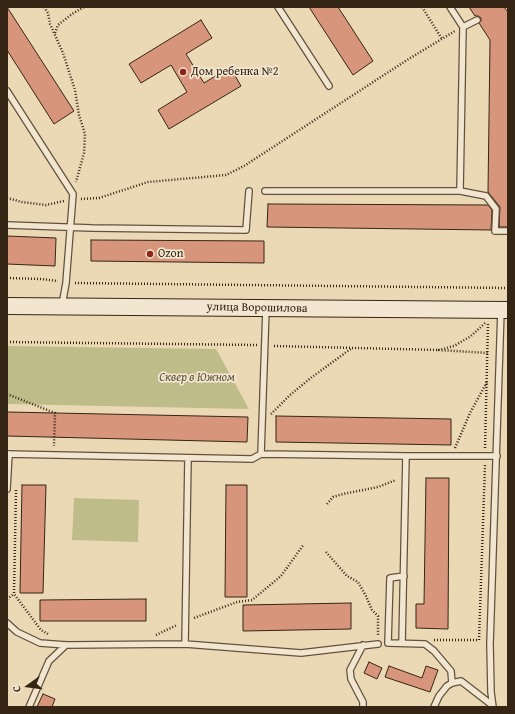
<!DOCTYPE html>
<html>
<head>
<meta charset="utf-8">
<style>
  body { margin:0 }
  #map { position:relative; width:515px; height:714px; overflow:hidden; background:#ebd9b6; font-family:"Gentium Book Plus",serif }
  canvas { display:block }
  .frame { position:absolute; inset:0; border:8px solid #352515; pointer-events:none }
  .north { position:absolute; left:8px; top:666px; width:40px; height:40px; -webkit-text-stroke:3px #f2e6d0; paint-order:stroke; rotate:256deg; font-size:11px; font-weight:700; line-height:16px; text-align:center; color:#352515 }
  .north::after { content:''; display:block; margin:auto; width:14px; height:18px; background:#352515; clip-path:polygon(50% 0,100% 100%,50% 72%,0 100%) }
</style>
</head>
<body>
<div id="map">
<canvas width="515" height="714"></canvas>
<div class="frame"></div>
<div class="north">С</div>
</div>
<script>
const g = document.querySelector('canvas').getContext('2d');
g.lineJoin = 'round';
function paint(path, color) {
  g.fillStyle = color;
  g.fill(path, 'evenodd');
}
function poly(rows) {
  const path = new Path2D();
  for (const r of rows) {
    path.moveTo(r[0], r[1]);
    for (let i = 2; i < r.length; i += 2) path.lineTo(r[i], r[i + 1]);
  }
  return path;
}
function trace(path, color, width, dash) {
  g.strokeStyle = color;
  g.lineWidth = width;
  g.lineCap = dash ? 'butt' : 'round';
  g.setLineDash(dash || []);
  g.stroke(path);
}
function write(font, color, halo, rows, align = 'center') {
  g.font = font + ' "Gentium Book Plus",serif';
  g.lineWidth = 3.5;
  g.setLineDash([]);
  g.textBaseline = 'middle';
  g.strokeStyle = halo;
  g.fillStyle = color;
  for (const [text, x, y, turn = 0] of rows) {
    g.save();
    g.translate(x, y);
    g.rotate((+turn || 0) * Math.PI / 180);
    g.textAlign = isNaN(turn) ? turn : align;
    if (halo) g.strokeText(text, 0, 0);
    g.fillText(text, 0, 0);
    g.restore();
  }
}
paint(poly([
  [7,346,216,349,249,409,7,404],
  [74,498,139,500,138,542,72,540]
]), '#bebd89');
const building = poly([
  [7,7,74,111,54,124,7,50,7,7],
  [309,7,338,7,373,61,353,75,309,7],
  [469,7,504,7,508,12,508,227,499,227,500,207,488,192,490,40,479,23,481,21,481,18,478,16,475,16,469,7],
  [201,20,212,38,186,54,204,83,230,67,241,86,169,129,158,110,187,92,171,65,141,83,129,64,201,20],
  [268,204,488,205,492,210,491,230,267,227,268,204],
  [7,236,56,238,55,266,7,264,7,236],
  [91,240,264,241,264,263,91,261,91,240],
  [7,412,248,417,247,442,7,436,7,412],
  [276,416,451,419,451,445,276,442,276,416],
  [426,478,449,478,448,629,416,628,416,604,424,604,426,478],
  [22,485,46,485,43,593,20,593,22,485],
  [226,485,247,485,247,597,225,597,226,485],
  [146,599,146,621,40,621,40,600,146,599],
  [351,603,351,629,243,631,243,605,351,603],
  [369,662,382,668,377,679,364,673,369,662],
  [389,666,422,678,426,666,438,670,430,692,385,677,389,666],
  [43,694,55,699,52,707,37,707,43,694]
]);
paint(building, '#d7957b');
trace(building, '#352515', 1);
const service = poly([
  [278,7,329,86],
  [450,7,463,27,460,191],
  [463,27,477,20],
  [7,91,73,194,66,283,62,305],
  [265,191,460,191,486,196,496,209,495,231,508,231],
  [7,225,92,228,246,230,249,191],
  [7,454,252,459,261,454,406,456,497,456],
  [261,454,266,309],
  [7,489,9,454],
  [404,576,390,578,388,643,425,644,434,651,451,671,452,683,447,686,439,696,434,707],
  [7,623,17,632,40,643,66,645,185,644,301,653,378,644],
  [402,643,406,456],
  [185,644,188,458],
  [363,645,350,670,351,679,363,702,363,707],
  [452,683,461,681,492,705],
  [29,707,49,661,66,645],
  [493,707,491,692,490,644,501,310]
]);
const secondary = poly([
  [7,306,508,310]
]);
trace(service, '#62523d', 8);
trace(secondary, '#352515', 18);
trace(poly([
  [44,7,48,13,50,24,63,53,75,90,79,115,85,134,84,153,76,182],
  [422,7,442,39],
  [55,33,58,25,72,14,84,7],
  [7,198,22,202,46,205,64,201],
  [81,199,99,198,148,182,226,175,244,166,407,60,455,31],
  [7,278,41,279,58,281],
  [75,283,508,288],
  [485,323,471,336,454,346,439,350,488,353],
  [7,342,257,345],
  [274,346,439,350],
  [7,394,55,413,54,446],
  [271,414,290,395,312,377,352,348],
  [455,448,470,413,487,382],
  [485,448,488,323],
  [16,490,14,594,41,630,48,634],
  [327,504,333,497,343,494,378,487,396,480],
  [326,552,347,576,358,582,366,596,372,610,378,616,378,635],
  [7,599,14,594],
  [194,618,237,602,252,600,281,576,304,544],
  [156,635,177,625],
  [434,640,479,640,485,465]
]), '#352515', 2.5, [1, 2]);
trace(service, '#f2e6d0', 5.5);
trace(secondary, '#f2e6d0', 16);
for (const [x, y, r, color] of [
  [183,72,4,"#8f2418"],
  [150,254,4,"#8f2418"]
]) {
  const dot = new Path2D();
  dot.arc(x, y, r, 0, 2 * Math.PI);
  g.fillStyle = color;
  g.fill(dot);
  trace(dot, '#f2e6d0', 1.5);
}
write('12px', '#352515', '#f2e6d0', [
  ["Дом ребенка №2",191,72],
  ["Ozon",158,254]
], 'left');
write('12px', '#352515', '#f2e6d0', [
  ["улица Ворошилова",257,308,1]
]);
write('italic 12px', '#574b32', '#f2e6d0', [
  ["Сквер в Южном",197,378]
]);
</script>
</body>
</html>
